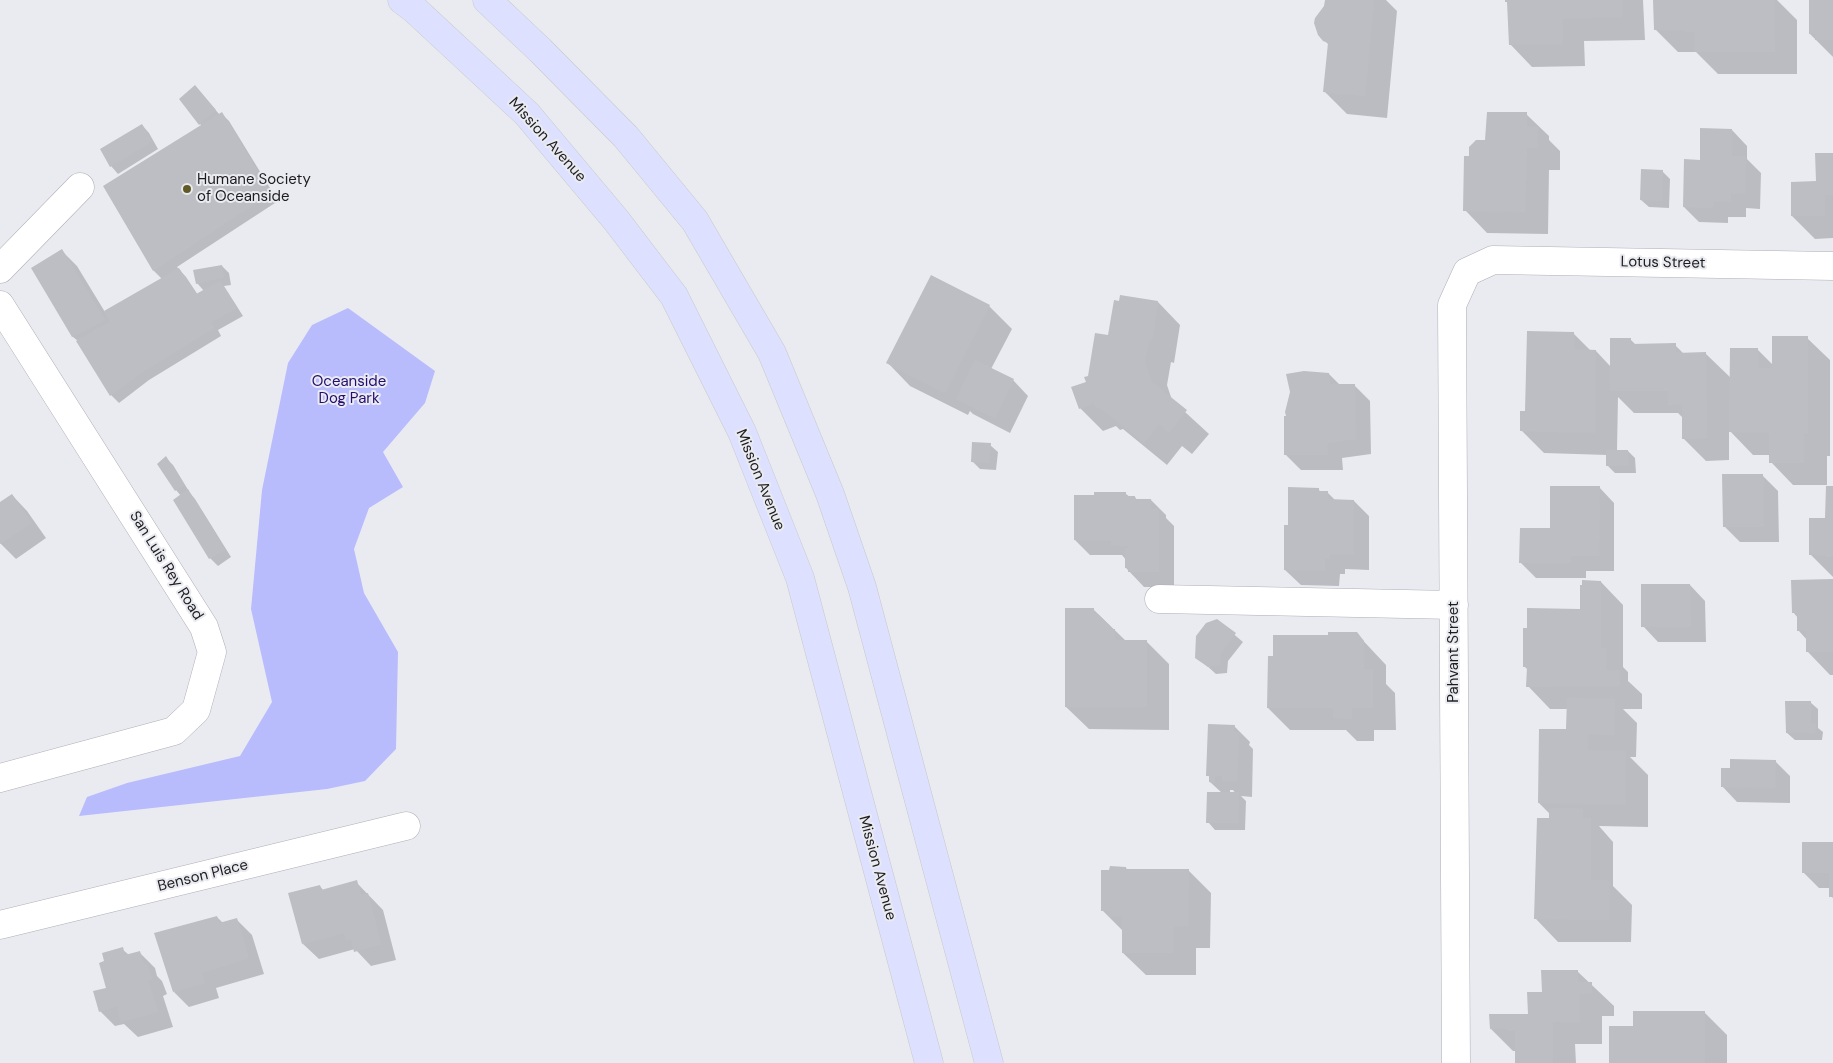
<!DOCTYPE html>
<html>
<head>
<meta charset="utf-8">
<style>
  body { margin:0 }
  canvas { display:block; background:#eaebf1 }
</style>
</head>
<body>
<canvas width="1833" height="1063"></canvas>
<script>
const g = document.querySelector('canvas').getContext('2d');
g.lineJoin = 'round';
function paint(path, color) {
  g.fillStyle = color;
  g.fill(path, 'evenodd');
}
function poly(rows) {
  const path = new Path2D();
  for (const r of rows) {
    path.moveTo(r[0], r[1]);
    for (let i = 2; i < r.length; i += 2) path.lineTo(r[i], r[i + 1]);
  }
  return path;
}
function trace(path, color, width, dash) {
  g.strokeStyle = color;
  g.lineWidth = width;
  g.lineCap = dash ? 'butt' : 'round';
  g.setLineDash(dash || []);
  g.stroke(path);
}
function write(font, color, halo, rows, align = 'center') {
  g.font = font + ' "DM Sans",sans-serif';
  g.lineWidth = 4;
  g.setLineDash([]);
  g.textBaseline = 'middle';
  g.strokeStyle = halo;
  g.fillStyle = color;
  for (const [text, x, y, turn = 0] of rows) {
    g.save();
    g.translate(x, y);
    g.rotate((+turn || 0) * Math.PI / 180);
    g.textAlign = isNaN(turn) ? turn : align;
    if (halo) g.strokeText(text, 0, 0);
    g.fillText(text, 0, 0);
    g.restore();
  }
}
paint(poly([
  [348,308,435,371,425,403,383,452,403,487,369,508,354,549,364,593,398,652,396,749,365,781,327,789,79,816,87,797,127,783,240,756,272,702,251,609,262,490,288,363,312,325]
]), '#b8bcfc');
paint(poly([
  [1326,0,1386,0,1397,11,1387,118,1347,114,1325,92,1329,45,1324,40],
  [1508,0,1643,0,1645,40,1584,41,1585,66,1532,67,1510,44],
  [1655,0,1777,0,1797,20,1797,74,1718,74,1696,52,1678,52,1655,29],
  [1810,0,1833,0,1833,57,1810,34],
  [195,87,220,115,222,114,229,121,278,201,177,267,186,277,198,295,204,291,197,283,222,266,229,273,231,285,224,286,243,316,218,330,221,336,149,380,119,403,111,395,78,341,73,337,33,268,62,251,77,266,105,312,162,279,154,271,105,186,202,126,200,124],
  [1526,114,1549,136,1549,140,1560,151,1560,170,1549,170,1548,234,1487,233,1465,210,1470,158,1486,142],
  [142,125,149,133,158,149,118,174,111,166],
  [1732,130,1747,146,1747,159,1761,173,1760,209,1746,208,1746,217,1728,217,1728,223,1699,222,1684,207,1701,161],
  [1833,154,1833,238,1815,239,1792,216,1817,182],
  [1662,171,1670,179,1669,208,1649,207,1641,200],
  [1158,302,1180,325,1174,363,1171,362,1167,385,1172,400,1209,434,1192,454,1182,446,1167,465,1123,429,1120,430,1116,426,1103,431,1080,408,1089,377,1109,337],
  [989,306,1012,329,991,369,1013,380,1028,396,1010,433,973,414,970,411,968,415,910,386,888,363],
  [1574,334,1591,351,1596,351,1611,367,1630,339,1636,345,1675,345,1684,354,1706,354,1731,378,1757,349,1773,365,1807,338,1830,360,1830,456,1827,456,1827,485,1793,485,1771,462,1771,455,1753,455,1729,430,1729,460,1706,461,1683,438,1683,418,1678,413,1634,413,1618,397,1617,451,1628,451,1635,458,1636,473,1615,473,1608,466,1607,455,1544,453,1521,430,1526,413],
  [1329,374,1340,385,1354,385,1370,401,1371,454,1342,458,1343,470,1301,470,1286,455,1288,418],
  [990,445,998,452,996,470,980,469,972,461],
  [166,458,173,465,190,493,195,499,231,557,218,566,210,558,181,496,176,490],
  [1762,475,1778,491,1779,542,1740,542,1724,526],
  [1599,487,1614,503,1614,571,1586,571,1586,578,1536,578,1520,562,1551,529],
  [1833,487,1833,577,1810,554,1827,520],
  [1318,489,1321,492,1327,492,1335,500,1354,501,1369,516,1369,570,1345,569,1345,574,1340,574,1339,586,1301,585,1285,570,1289,526],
  [1126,494,1130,497,1135,497,1137,500,1151,500,1166,515,1166,518,1174,526,1174,587,1144,587,1126,568,1126,560,1122,555,1090,555,1075,540],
  [12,495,27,511,46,538,16,559,0,543,0,503],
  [1833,581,1833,675,1830,675,1808,652,1807,640,1799,631,1798,618,1793,612],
  [1601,582,1623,605,1623,667,1628,672,1628,681,1642,694,1642,709,1623,709,1637,723,1636,757,1630,757,1648,775,1648,827,1599,826,1613,842,1613,886,1632,905,1631,942,1558,942,1536,919,1550,819,1550,814,1539,803,1567,730,1568,709,1550,709,1528,686,1528,670,1525,667,1582,610],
  [1690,585,1705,601,1706,642,1658,642,1643,626],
  [1094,610,1126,641,1146,641,1169,664,1169,730,1089,729,1066,707],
  [1217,620,1243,642,1228,661,1227,673,1216,674,1197,657],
  [1356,633,1386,665,1386,684,1395,693,1396,730,1374,730,1374,741,1357,741,1346,730,1290,730,1268,708,1275,657,1329,636],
  [1810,702,1818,709,1818,728,1823,732,1822,740,1795,740,1787,733],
  [1234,726,1250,742,1249,745,1253,749,1252,797,1241,796,1246,801,1245,830,1215,830,1208,822,1222,793,1210,782,1210,778,1208,775],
  [1230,790,1233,790,1236,794,1230,794],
  [1775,761,1790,776,1790,803,1737,802,1722,786,1731,770],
  [1833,843,1833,898,1831,896,1831,888,1819,888,1804,873],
  [1126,868,1128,870,1188,870,1211,893,1210,948,1196,948,1196,975,1146,975,1123,953,1123,931,1102,910],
  [356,882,383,910,396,960,371,966,355,949,319,959,303,944,320,886,323,890],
  [217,917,223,923,236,919,252,935,264,974,216,988,219,998,189,1007,174,992],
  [122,949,129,955,139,952,155,968,157,976,162,981,167,994,163,996,173,1027,138,1037,124,1024,115,1026,100,1011],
  [1577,971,1614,1006,1614,1016,1602,1016,1602,1044,1575,1044,1576,1063,1517,1063,1517,1051,1513,1051,1491,1029,1529,1016,1543,993],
  [1705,1013,1727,1035,1727,1063,1610,1063,1634,1028]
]), '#0003');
paint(poly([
  [1325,0,1374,0,1365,96,1323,92,1328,43,1323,41,1318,35,1314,23,1315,18,1324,6],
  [1505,0,1622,0,1622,17,1562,19,1563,44,1509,45,1507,2,1505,2],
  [1653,0,1774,0,1775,52,1694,52,1694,32,1685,32,1685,30,1654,30],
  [1809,0,1833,0,1833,40,1815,40,1815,34,1809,34],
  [195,85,216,110,199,125,179,99],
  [222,112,271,193,153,271,103,186],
  [1487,112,1527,112,1527,127,1538,127,1538,148,1527,148,1525,212,1463,211,1464,156,1469,156,1469,147,1476,140,1485,140],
  [142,124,152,141,110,167,100,149],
  [1700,128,1732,129,1732,156,1746,156,1745,194,1731,194,1731,202,1713,202,1714,208,1683,207,1684,159,1700,160],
  [1815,153,1833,153,1833,195,1825,195,1825,216,1791,216,1791,182,1816,181],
  [1641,169,1663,170,1662,201,1640,200],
  [62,249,105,320,72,337,31,268],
  [222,265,224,277,196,284,193,270],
  [179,268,196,294,220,281,237,308,211,322,214,328,141,373,110,396,76,341,110,322,104,311],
  [931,275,990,305,945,393,886,363],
  [1120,295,1158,301,1152,341,1149,340,1145,362,1152,382,1187,410,1169,433,1159,424,1144,443,1099,407,1096,408,1094,403,1079,409,1071,387,1086,382,1084,377,1088,376,1095,333,1108,335,1114,300,1119,301],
  [1527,331,1574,332,1574,349,1596,350,1595,433,1520,431,1520,411,1525,411],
  [1772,336,1808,336,1808,433,1804,434,1804,463,1769,463,1769,433,1729,432,1730,348,1758,348,1758,368,1772,368],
  [1610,338,1631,338,1631,344,1676,343,1676,353,1706,352,1707,438,1682,439,1682,405,1668,405,1668,391,1610,391],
  [975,360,1014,379,995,418,956,399],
  [1304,371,1329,373,1330,384,1355,384,1356,439,1327,443,1328,455,1284,455,1284,416,1286,416,1285,412,1290,392,1286,374],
  [972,442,991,443,989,463,971,462],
  [1606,450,1628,450,1629,466,1606,466],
  [166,456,184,485,175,491,157,464],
  [1722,474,1763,474,1764,527,1723,527],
  [1550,486,1600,486,1599,556,1571,556,1571,563,1519,563,1520,528,1550,528],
  [1826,486,1833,486,1833,557,1826,557,1826,555,1809,555,1809,518,1825,518],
  [1288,487,1319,488,1319,491,1328,491,1328,499,1354,500,1354,555,1330,554,1330,559,1325,559,1325,571,1284,570,1284,525,1288,525],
  [188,489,225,550,209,559,173,500],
  [1094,492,1126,492,1126,496,1135,496,1135,499,1151,499,1151,509,1159,509,1159,572,1128,572,1128,568,1125,568,1125,548,1128,548,1128,546,1111,546,1111,541,1074,540,1074,495,1094,495],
  [12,494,32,523,0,544,0,502],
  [1833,579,1833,652,1806,652,1806,631,1797,631,1797,613,1792,613,1791,580],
  [1582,580,1601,581,1601,648,1606,648,1606,670,1620,670,1620,686,1526,687,1527,667,1523,667,1523,628,1527,628,1527,608,1580,609,1580,585,1582,585],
  [1641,584,1690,584,1691,627,1641,627],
  [1065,608,1094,608,1094,614,1098,614,1110,626,1109,629,1115,629,1115,640,1147,640,1147,707,1065,707],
  [1217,619,1236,633,1221,653,1220,665,1208,667,1195,658,1196,636,1206,623],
  [1328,632,1357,632,1364,641,1364,669,1373,669,1373,708,1352,708,1352,719,1333,718,1333,708,1267,708,1268,656,1273,656,1273,635,1328,635],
  [1567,698,1615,699,1614,735,1588,734,1588,750,1626,751,1626,805,1538,803,1539,729,1566,729],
  [1785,701,1811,701,1811,724,1816,723,1815,733,1786,733],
  [1208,724,1235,725,1234,732,1239,733,1237,782,1222,781,1222,776,1215,775,1215,783,1209,782,1209,776,1206,776],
  [1730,759,1776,760,1775,788,1721,787,1721,768,1730,768],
  [1207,792,1239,792,1238,823,1206,823],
  [1549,808,1583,809,1583,818,1591,818,1591,880,1610,881,1609,920,1534,919,1537,818,1549,818],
  [1802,842,1833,842,1833,897,1829,897,1829,873,1802,873],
  [1110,866,1126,867,1126,869,1189,869,1188,926,1174,926,1173,953,1122,953,1122,917,1110,916,1109,911,1101,911,1101,870,1109,870],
  [357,880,361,895,368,893,381,944,354,952,351,939,346,940,344,933,302,944,288,893,320,885,321,890],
  [217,916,219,923,237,918,249,958,202,973,205,983,173,992,154,933],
  [123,947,125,955,140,951,144,965,147,964,152,979,148,980,158,1012,121,1022,117,1006,99,1012,93,991,106,988,99,963,104,961,102,953],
  [1541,970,1578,970,1578,982,1592,982,1592,994,1579,994,1580,1022,1553,1022,1553,1063,1515,1063,1515,1031,1507,1031,1507,1029,1490,1029,1489,1014,1528,1014,1527,992,1542,992],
  [1633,1011,1705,1011,1705,1063,1609,1063,1609,1026,1633,1026]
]), '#bdbdc4');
const minor = poly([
  [0,269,80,187],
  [0,305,204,627,212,652,196,710,174,731,0,778],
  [1159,599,1454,605],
  [0,925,406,826],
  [1456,1063,1452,305,1467,272,1493,260,1833,266]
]);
const major = poly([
  [402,0,414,9,527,114,616,220,674,296,742,432,800,578,929,1063],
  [487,0,540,50,626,137,695,221,772,353,830,494,862,587,989,1063]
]);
trace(minor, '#aeafb5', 29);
trace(major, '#c9c9c9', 29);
trace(minor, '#fff', 28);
trace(major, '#dde0ff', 28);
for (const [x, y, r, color] of [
  [187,189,5,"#615a26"]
]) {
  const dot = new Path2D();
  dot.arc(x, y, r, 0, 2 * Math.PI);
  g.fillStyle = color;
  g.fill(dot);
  trace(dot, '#eaebf1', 2);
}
write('15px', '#1d1d1f', '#eaebf1', [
  ["Mission Avenue",547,140,48],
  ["Lotus Street",1663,263,1],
  ["Mission Avenue",760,480,68],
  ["San Luis Rey Road",166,566,58],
  ["Pahvant Street",1454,652,-90],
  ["Mission Avenue",877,868,75],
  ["Benson Place",203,876,-14]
]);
write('15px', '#1d1d1f', '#eaebf1', [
  ["Humane Society",197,180],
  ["of Oceanside",197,197]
], 'left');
write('15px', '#250c71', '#eaebf1', [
  ["Oceanside",349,382],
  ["Dog Park",349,399]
]);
</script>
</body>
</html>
